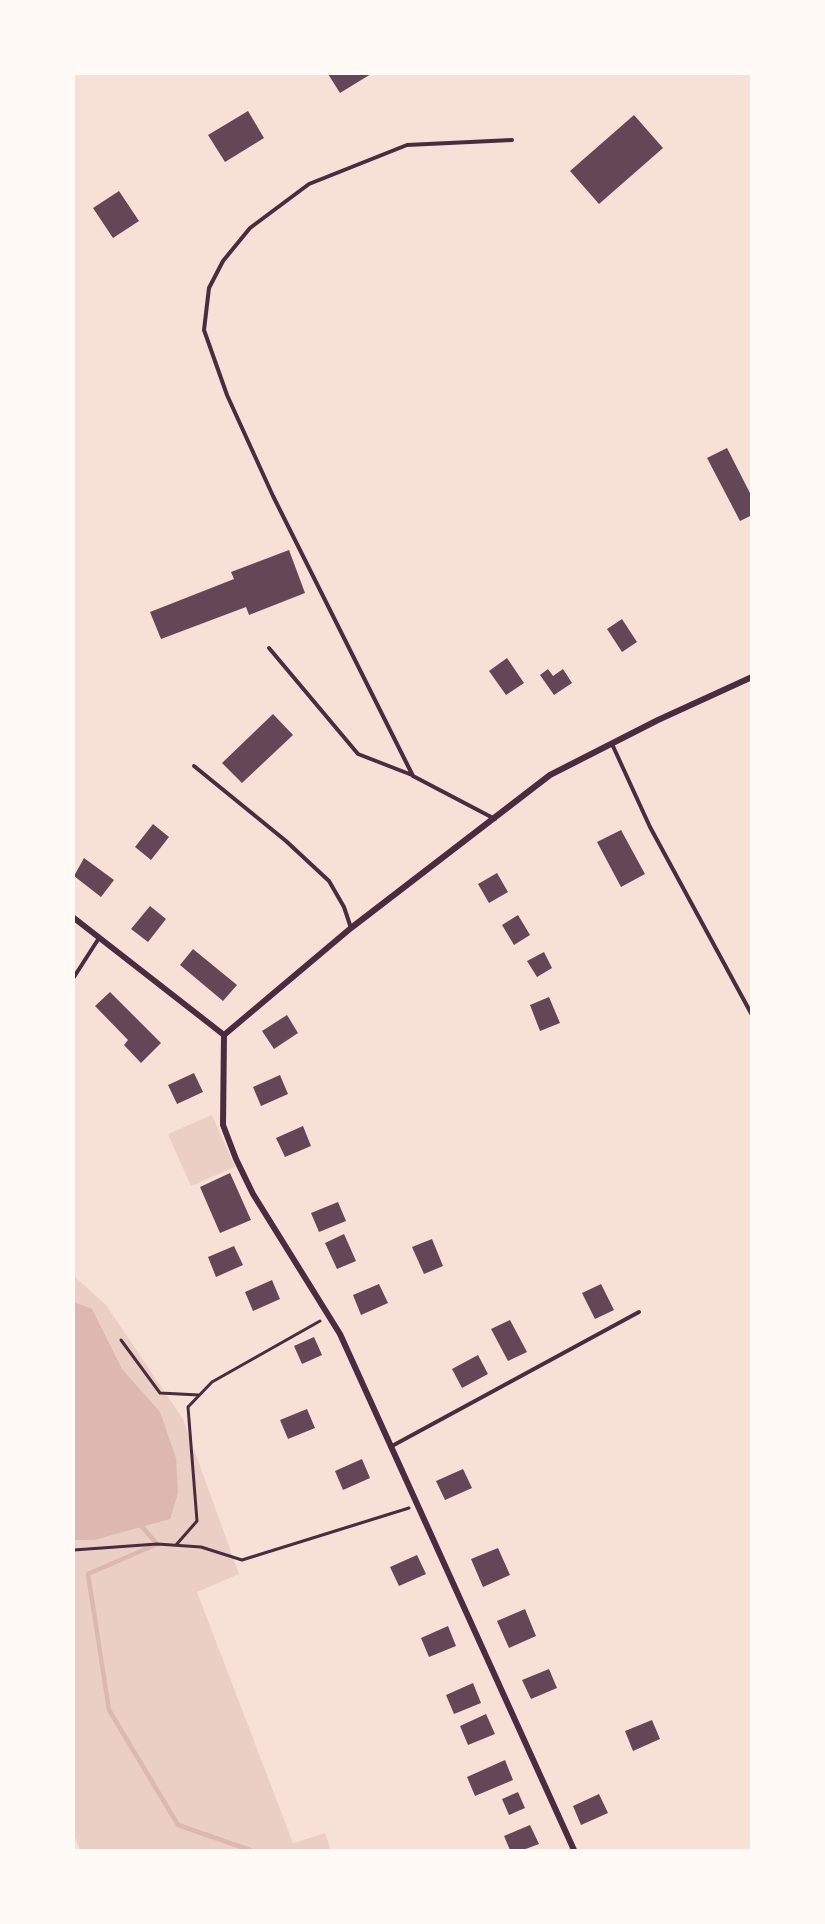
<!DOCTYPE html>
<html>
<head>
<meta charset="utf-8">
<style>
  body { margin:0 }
  #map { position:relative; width:825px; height:1924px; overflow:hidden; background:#f7e1d7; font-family:"PT Sans Narrow",sans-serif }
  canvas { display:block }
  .frame { position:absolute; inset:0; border:75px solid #fffaf5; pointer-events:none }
</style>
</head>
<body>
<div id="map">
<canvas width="825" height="1924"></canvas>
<div class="frame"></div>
</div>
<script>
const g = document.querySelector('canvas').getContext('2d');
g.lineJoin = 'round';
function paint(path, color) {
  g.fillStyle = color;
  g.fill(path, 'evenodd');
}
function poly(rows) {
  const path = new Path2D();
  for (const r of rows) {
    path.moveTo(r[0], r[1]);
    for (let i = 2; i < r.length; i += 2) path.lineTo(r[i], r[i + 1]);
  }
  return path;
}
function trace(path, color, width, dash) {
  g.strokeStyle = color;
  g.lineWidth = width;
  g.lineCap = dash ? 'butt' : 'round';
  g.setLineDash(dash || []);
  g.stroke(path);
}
paint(poly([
  [212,1115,235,1167,191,1186,168,1134],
  [74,1276,106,1305,183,1419,239,1574,197,1592,293,1843,325,1833,331,1850,80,1850,74,1835]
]), '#ebcfc5');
paint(poly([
  [74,1302,92,1309,122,1369,160,1412,176,1458,178,1493,170,1519,94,1540,74,1540]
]), '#dcb8b0');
trace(poly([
  [138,1522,157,1544,88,1574,109,1710,178,1825,250,1850]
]), '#dcb8b0', 4.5);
paint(poly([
  [328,74,371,74,340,93],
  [248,111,264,138,225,162,208,135],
  [634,115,663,148,599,204,570,171],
  [119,191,139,221,113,238,93,208],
  [727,448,752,497,752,515,740,521,707,458],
  [289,550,305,593,249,615,246,607,161,639,150,612,234,579,231,572],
  [622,619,637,642,622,652,607,629],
  [507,658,524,683,506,695,489,671],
  [548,669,553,676,563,669,572,683,554,695,540,675],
  [273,714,293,735,242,783,222,763],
  [153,824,169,837,151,860,135,847],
  [621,830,645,874,621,887,597,842],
  [84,858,114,880,101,897,74,876],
  [497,873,508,892,489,903,478,884],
  [150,906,166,919,148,942,131,929],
  [518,915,530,935,514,945,502,925],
  [193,949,237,985,223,1001,180,965],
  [544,952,552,968,537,977,527,961],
  [110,992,161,1043,141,1063,124,1045,128,1040,95,1006],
  [549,997,560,1023,540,1031,530,1005],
  [287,1015,298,1033,274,1049,262,1031],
  [194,1073,203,1092,177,1104,168,1085],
  [280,1075,288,1094,261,1106,253,1087],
  [303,1126,311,1146,285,1157,276,1138],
  [230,1173,251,1220,220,1233,200,1187],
  [338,1202,346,1221,319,1232,311,1213],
  [344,1234,356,1261,337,1269,325,1243],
  [432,1239,443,1266,424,1274,412,1247],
  [234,1246,243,1265,216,1277,208,1257],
  [272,1280,280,1299,253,1311,245,1292],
  [379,1284,388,1303,361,1315,353,1295],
  [601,1284,614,1310,595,1319,582,1293],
  [510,1320,527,1352,508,1361,491,1329],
  [314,1337,322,1355,302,1364,294,1346],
  [478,1355,488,1374,462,1388,452,1369],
  [307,1409,315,1428,288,1439,280,1420],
  [362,1459,370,1478,343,1490,335,1471],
  [463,1469,472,1488,445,1500,436,1481],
  [498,1548,510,1575,483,1587,471,1559],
  [417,1555,426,1574,399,1586,390,1567],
  [525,1609,536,1636,509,1648,497,1621],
  [448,1626,456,1646,429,1657,421,1638],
  [549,1669,557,1688,531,1699,522,1680],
  [473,1683,481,1703,454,1714,446,1695],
  [486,1714,495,1734,468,1745,460,1726],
  [652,1720,660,1739,633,1751,625,1731],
  [505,1760,513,1780,475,1796,467,1777],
  [518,1792,525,1808,509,1815,502,1799],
  [599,1794,608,1813,581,1825,573,1806],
  [530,1825,539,1844,523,1850,510,1850,504,1836]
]), '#644757');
trace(poly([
  [121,1340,160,1393,199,1395],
  [176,1545,197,1521,188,1407,212,1382,320,1321],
  [74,1550,157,1544,201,1547,242,1560,409,1508]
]), '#4a2c40', 3);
trace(poly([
  [269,648,358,754,412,775],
  [612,744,650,827,752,1015],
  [194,766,286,841,329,881,344,907,351,928],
  [495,819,413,776,273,496,227,395,204,330,209,288,223,261,250,228,309,184,407,145,512,140],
  [74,977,99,938],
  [392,1446,639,1312]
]), '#4a2c40', 4);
trace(poly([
  [74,918,224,1035,223,1125,236,1159,253,1194,340,1334,574,1850],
  [224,1035,351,928,550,775,658,720,752,677]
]), '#4a2c40', 6);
</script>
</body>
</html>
